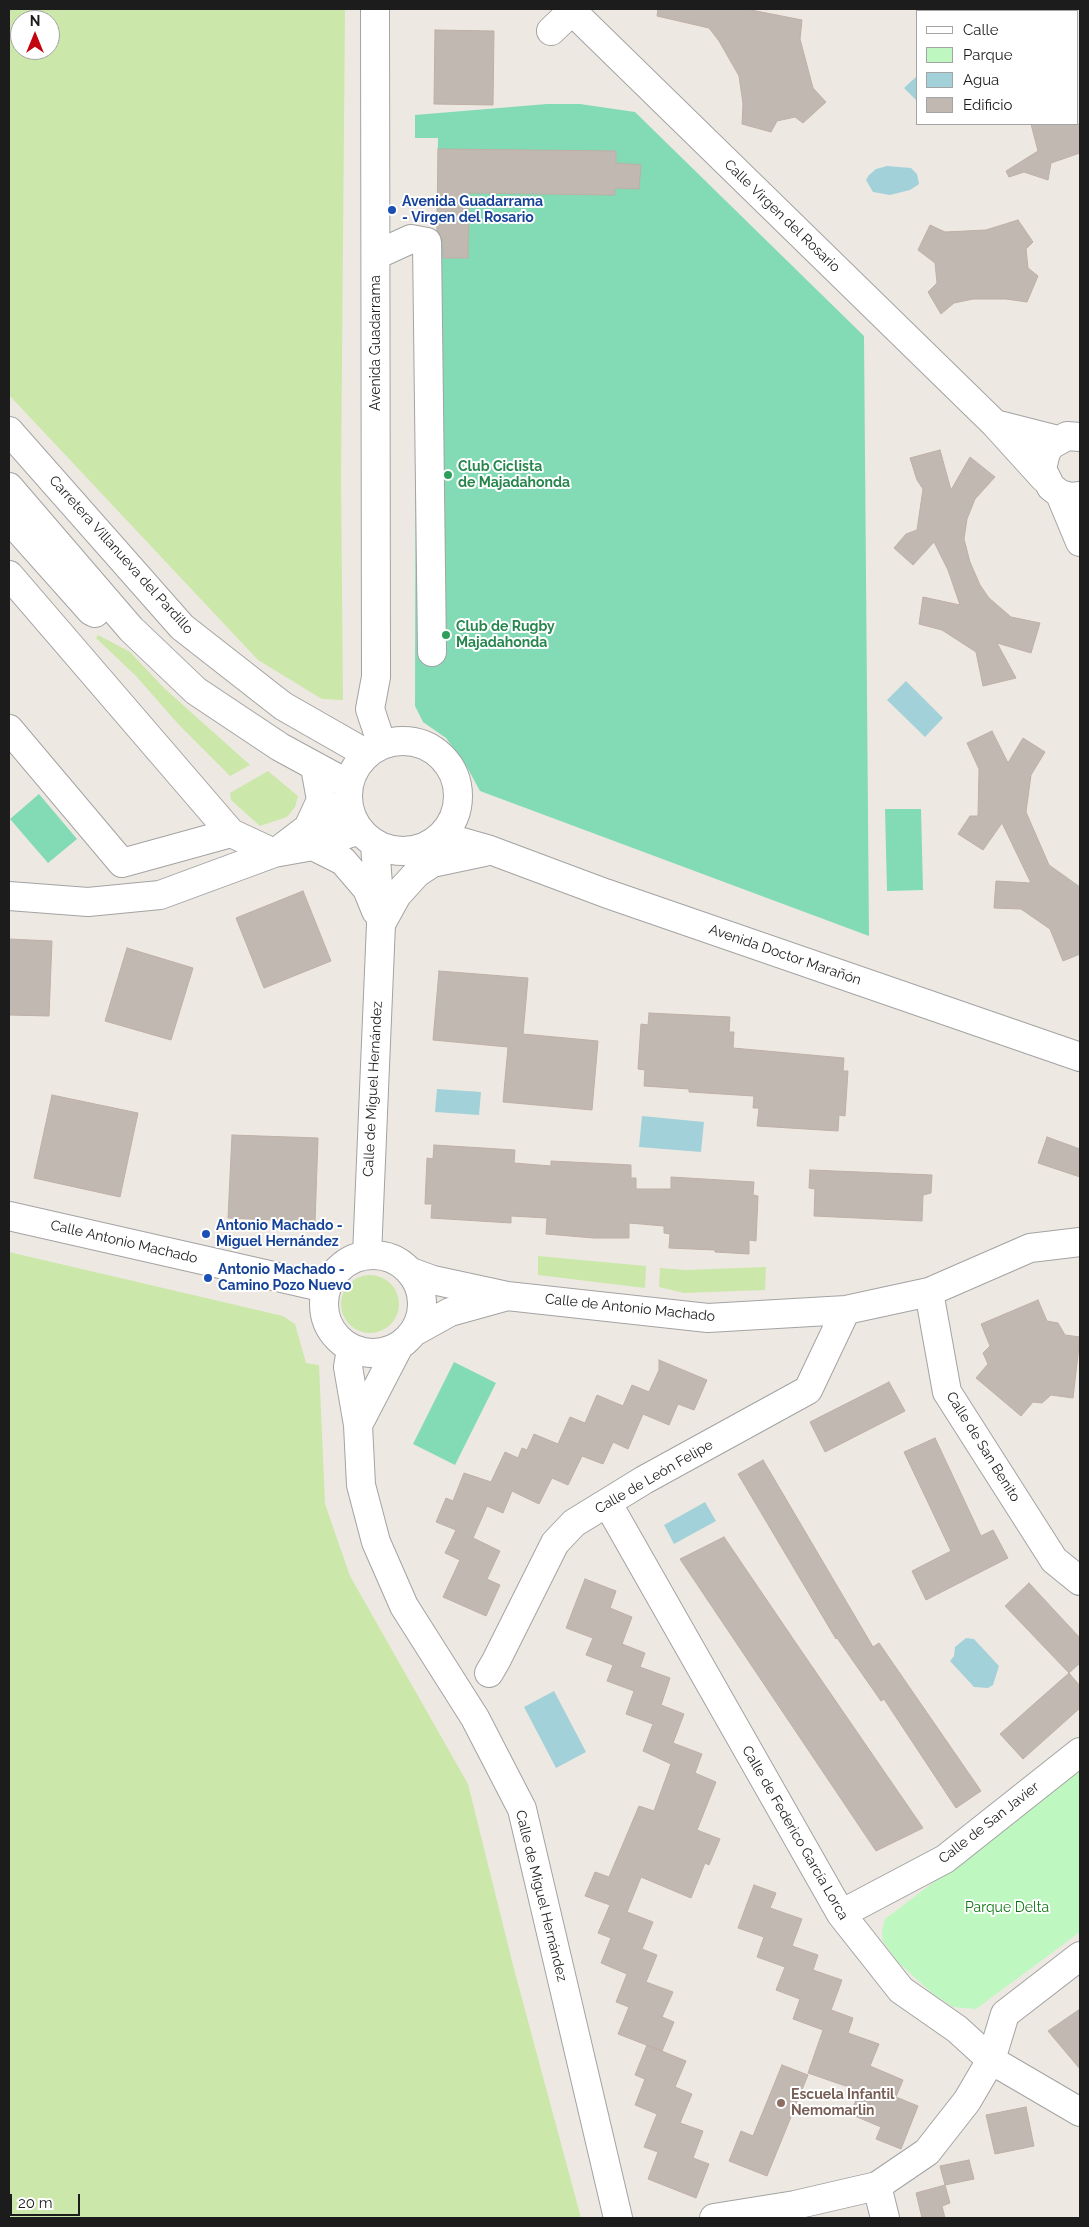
<!DOCTYPE html>
<html>
<head>
<meta charset="utf-8">
<style>
  body { margin:0 }
  #map { position:relative; width:1089px; height:2227px; overflow:hidden; background:#ede9e2; font-family:Raleway,sans-serif }
  canvas { display:block }
  .frame { position:absolute; inset:0; border:10px solid #1c1c1c; pointer-events:none }
  .legend { position:absolute; left:916px; top:10px; width:162px; height:115px; box-sizing:border-box; background:#fff; border:1px solid #a4a4a4; margin:0; padding:6px 9px; list-style:none; font-size:15px; color:#1c1c1c }
  .legend li { display:flex; align-items:center; gap:10px; height:25px }
  .legend b { width:25px; border:1px solid #a4a4a4 }
  .north { position:absolute; left:10px; top:10px; width:50px; height:50px; box-sizing:border-box; background:#fff; border:1px solid #a4a4a4; border-radius:50%; rotate:0deg; font-size:14px; font-weight:700; line-height:20px; text-align:center; color:#1c1c1c }
  .north::after { content:''; display:block; margin:auto; width:18px; height:22px; background:#c3050f; clip-path:polygon(50% 0,100% 100%,50% 72%,0 100%) }
  .scale { position:absolute; left:10px; top:2194px; width:70px; height:22px; box-sizing:border-box; border:2px solid #1c1c1c; border-top:0; padding-left:6px; font-size:15px; line-height:18px; white-space:nowrap; color:#1c1c1c; -webkit-text-stroke:4px #fff; paint-order:stroke }
</style>
</head>
<body>
<div id="map">
<canvas width="1089" height="2227"></canvas>
<div class="frame"></div>
<ul class="legend">
<li><b style="height:6px;background:#fff"></b>Calle</li>
<li><b style="height:14px;background:#bff7c1"></b>Parque</li>
<li><b style="height:14px;background:#a3d1da"></b>Agua</li>
<li><b style="height:14px;background:#c2b8b2"></b>Edificio</li>
</ul>
<div class="north">N</div>
<div class="scale">20 m</div>
</div>
<script>
const g = document.querySelector('canvas').getContext('2d');
g.lineJoin = 'round';
function paint(path, color) {
  g.fillStyle = color;
  g.fill(path, 'evenodd');
}
function poly(rows) {
  const path = new Path2D();
  for (const r of rows) {
    if (r.length === 3) {
      path.moveTo(r[0] + r[2], r[1]);
      path.arc(r[0], r[1], r[2], 0, 2 * Math.PI);
      continue;
    }
    path.moveTo(r[0], r[1]);
    for (let i = 2; i < r.length; i += 2) path.lineTo(r[i], r[i + 1]);
  }
  return path;
}
function trace(path, color, width, dash) {
  g.strokeStyle = color;
  g.lineWidth = width;
  g.lineCap = dash ? 'butt' : 'round';
  g.setLineDash(dash || []);
  g.stroke(path);
}
function write(font, color, halo, rows, align = 'center') {
  g.font = font + ' Raleway,sans-serif';
  g.lineWidth = 4;
  g.setLineDash([]);
  g.textBaseline = 'middle';
  g.strokeStyle = halo;
  g.fillStyle = color;
  for (const [text, x, y, turn = 0] of rows) {
    g.save();
    g.translate(x, y);
    g.rotate((+turn || 0) * Math.PI / 180);
    g.textAlign = isNaN(turn) ? turn : align;
    if (halo) g.strokeText(text, 0, 0);
    g.fillText(text, 0, 0);
    g.restore();
  }
}
paint(poly([
  [9,9,345,9,341,477,343,700,322,699,258,660,9,395],
  [20,20,50,20,50,50,20,50],
  [98,635,130,652,164,688,250,765,230,776,179,725,136,676,96,638],
  [268,771,298,796,295,807,287,817,260,826,231,800,230,793],
  [9,1252,283,1316,295,1324,306,1363,319,1365,325,1504,350,1576,468,1784,514,1969,581,2218,9,2218],
  [538,1256,646,1266,645,1288,538,1275],
  [766,1267,765,1290,684,1293,659,1287,660,1268,686,1270],
  [370,1304,29]
]), '#cbe7a9');
paint(poly([
  [1080,1771,1080,1932,976,2009,953,2007,932,1993,899,1963,883,1942,882,1931,885,1919]
]), '#bff7c1');
paint(poly([
  [547,104,580,104,635,112,864,336,869,936,480,791,468,769,446,738,423,722,415,706,416,257,436,258,438,138,415,138,415,115],
  [39,794,77,839,48,863,10,819],
  [885,809,921,809,923,890,887,891],
  [454,1362,496,1383,455,1465,413,1444]
]), '#82dbb4');
paint(poly([
  [918,75,918,102,904,88],
  [887,166,911,168,917,174,919,184,910,190,890,195,873,192,866,180,869,175,876,169],
  [906,681,943,718,925,737,887,700],
  [437,1089,481,1092,479,1115,435,1112],
  [642,1116,704,1122,701,1152,639,1147],
  [705,1502,716,1521,674,1544,664,1525],
  [966,1638,974,1639,999,1666,993,1685,988,1688,974,1687,950,1661,954,1656,955,1647],
  [554,1691,586,1752,556,1768,524,1707]
]), '#a3d1da');
const building = poly([
  [658,9,746,9,802,20,800,39,813,88,826,102,803,123,795,117,777,121,771,132,742,124,743,104,739,76,719,41,709,28,657,16,658,9],
  [435,30,494,31,493,105,434,104,435,30],
  [1031,124,1080,124,1080,153,1051,163,1048,180,1024,172,1009,177,1006,171,1038,151,1031,124],
  [438,149,616,151,616,163,641,165,639,189,615,188,615,195,469,193,468,258,443,258,443,241,437,230,438,149],
  [1018,220,1033,242,1026,249,1028,268,1038,276,1027,302,1006,299,973,299,954,303,941,314,928,292,937,283,935,263,918,250,930,225,945,232,986,230,1018,220],
  [940,450,951,490,970,457,995,477,975,499,967,519,964,539,970,562,980,585,989,598,1011,617,1040,623,1031,653,997,643,1016,678,983,686,976,652,942,630,919,624,923,597,960,605,948,570,934,542,913,565,894,548,906,534,917,530,923,489,917,480,910,458,940,450],
  [992,731,1008,763,1023,738,1045,752,1031,775,1026,812,1049,865,1080,887,1080,954,1063,961,1050,929,1021,909,994,908,996,881,1031,883,1002,823,983,850,958,834,970,816,978,816,979,769,967,743,992,731],
  [303,891,331,961,264,988,236,918,303,891],
  [9,939,52,941,49,1016,9,1015,9,939],
  [127,948,193,968,171,1040,105,1021,127,948],
  [439,971,528,978,523,1034,598,1041,592,1110,503,1102,508,1047,433,1040,439,971],
  [649,1013,730,1017,729,1032,734,1032,733,1048,844,1058,843,1071,848,1071,845,1116,839,1115,838,1131,757,1126,759,1108,753,1108,754,1096,689,1092,689,1089,644,1086,645,1070,638,1069,641,1024,648,1025,649,1013],
  [52,1095,138,1113,120,1197,34,1178,52,1095],
  [232,1135,318,1138,315,1222,228,1218,232,1135],
  [1047,1137,1080,1149,1080,1177,1038,1163,1047,1137],
  [434,1145,515,1150,514,1163,551,1166,551,1161,631,1165,631,1178,636,1178,636,1189,671,1189,671,1177,754,1182,753,1195,758,1196,756,1241,749,1240,749,1254,715,1252,715,1250,669,1248,670,1234,664,1233,664,1226,629,1223,629,1238,594,1238,546,1234,547,1218,511,1216,511,1223,431,1218,432,1204,425,1204,427,1158,433,1159,434,1145],
  [810,1170,932,1175,931,1193,923,1195,922,1221,814,1216,815,1189,809,1188,810,1170],
  [1038,1300,1047,1321,1058,1323,1065,1335,1080,1337,1073,1398,1051,1395,1042,1403,1033,1402,1021,1416,976,1378,988,1364,983,1353,990,1346,981,1324,1038,1300],
  [659,1360,707,1380,694,1410,678,1404,669,1425,643,1414,628,1449,613,1442,603,1464,582,1456,568,1485,552,1478,539,1504,512,1491,503,1513,487,1506,473,1538,500,1551,487,1579,500,1585,486,1616,443,1597,460,1560,445,1553,456,1530,436,1522,446,1498,453,1501,464,1473,491,1482,505,1452,518,1458,522,1448,527,1450,534,1434,558,1444,570,1417,585,1423,597,1395,623,1406,632,1385,649,1392,659,1370,659,1360],
  [889,1382,905,1411,825,1452,810,1422,889,1382],
  [935,1438,981,1536,993,1530,1008,1558,926,1600,912,1571,951,1551,904,1452,935,1438],
  [763,1460,873,1647,879,1643,981,1791,956,1808,884,1699,881,1701,837,1638,836,1639,738,1474,763,1460],
  [724,1537,800,1649,923,1828,876,1851,680,1559,724,1537],
  [585,1579,616,1591,610,1608,632,1617,622,1644,645,1653,640,1667,670,1678,661,1705,684,1714,673,1743,702,1754,695,1773,716,1782,697,1830,720,1839,709,1865,705,1863,691,1898,641,1877,627,1912,653,1922,642,1949,657,1955,646,1982,673,1992,662,2017,674,2022,662,2051,618,2034,629,2007,616,2002,627,1974,601,1963,611,1938,598,1933,610,1905,585,1896,595,1872,609,1877,639,1806,654,1811,671,1764,643,1751,653,1724,626,1714,634,1691,607,1681,613,1665,586,1655,593,1638,566,1628,585,1579],
  [1029,1583,1080,1638,1080,1663,1069,1673,1005,1606,1029,1583],
  [1069,1673,1080,1686,1080,1708,1023,1759,1000,1734,1069,1673],
  [754,1885,776,1893,770,1908,802,1919,792,1946,818,1955,813,1970,842,1980,831,2010,853,2018,848,2033,879,2044,870,2066,903,2080,896,2097,918,2106,901,2149,876,2139,881,2127,850,2114,860,2091,808,2073,823,2030,793,2019,800,1999,776,1990,785,1967,757,1957,764,1937,738,1928,754,1885],
  [1080,2009,1080,2069,1048,2031,1080,2009],
  [647,2045,686,2061,675,2087,692,2094,680,2123,703,2131,693,2158,709,2164,696,2198,648,2179,658,2152,644,2147,657,2114,635,2105,645,2079,635,2075,647,2045],
  [782,2065,808,2075,767,2176,729,2161,741,2131,753,2136,782,2065],
  [1026,2107,1034,2146,995,2154,986,2115,1026,2107],
  [969,2160,974,2179,945,2185,940,2166,969,2160],
  [945,2185,950,2203,942,2206,945,2218,922,2218,916,2193,945,2185]
]);
paint(building, '#c2b8b2');
trace(building, '#bfafa5', 1);
const minor = poly([
  [375,9,376,677,370,709,382,745],
  [570,9,995,424,1044,478],
  [551,31,572,11],
  [376,255,411,239,427,242,432,652],
  [995,424,1058,440],
  [9,431,182,627,283,706,367,754],
  [1080,437,1067,436,1051,445,1046,452,1042,469,1051,487,1060,494,1071,497,1080,496],
  [9,487,131,629,196,691,280,747,348,784],
  [1060,494,1080,542],
  [9,519,91,611,95,613],
  [9,575,231,833,274,853],
  [9,729,122,863,231,833],
  [403,796,55],
  [308,828,321,800,315,767],
  [441,836,490,850,605,893,1080,1057],
  [313,846,343,861,367,889,376,911],
  [283,847,308,828,349,809],
  [9,896,88,902,160,895,274,853,313,846,359,830],
  [381,924,397,895,417,873,432,863,484,852],
  [9,1216,326,1288],
  [373,1304,49],
  [367,1255,381,924,375,845],
  [411,1272,433,1280,507,1296,708,1318,846,1310,929,1292,1030,1248,1080,1242],
  [929,1292,947,1392,1054,1560,1080,1581],
  [414,1332,450,1312,504,1297],
  [351,1349,348,1367,358,1425,361,1485,376,1542,404,1606,475,1718,522,1809,618,2218],
  [358,1425,399,1346],
  [608,1504,841,1914,901,1990,957,2029,991,2060,1080,2112],
  [489,1673,496,1661,555,1543,574,1523,644,1480,808,1390,846,1310],
  [841,1914,945,1859,1080,1752],
  [877,2186,885,2218],
  [714,2218,795,2205,877,2186,927,2152,967,2101,991,2060,1005,2014,1080,1956]
]);
trace(minor, '#a3a3a3', 30);
trace(minor, '#fff', 28);
for (const [x, y, r, color] of [
  [392,210,5,"#1a4fb4"],
  [448,475,5,"#2e9e5b"],
  [446,635,5,"#2e9e5b"],
  [206,1234,5,"#1a4fb4"],
  [208,1278,5,"#1a4fb4"],
  [781,2103,5,"#8d6e63"]
]) {
  const dot = new Path2D();
  dot.arc(x, y, r, 0, 2 * Math.PI);
  g.fillStyle = color;
  g.fill(dot);
  trace(dot, '#fff', 2);
}
write('bold 14px', '#164399', '#fff', [
  ["Avenida Guadarrama",402,202],
  ["- Virgen del Rosario",402,218],
  ["Antonio Machado -",216,1226],
  ["Miguel Hernández",216,1242],
  ["Antonio Machado -",218,1270],
  ["Camino Pozo Nuevo",218,1286]
], 'left');
write('14px', '#1c1c1c', '#fff', [
  ["Calle Virgen del Rosario",782,216,44],
  ["Avenida Guadarrama",376,343,-90],
  ["Carretera Villanueva del Pardillo",121,555,48],
  ["Avenida Doctor Marañón",785,955,19],
  ["Calle de Miguel Hernández",373,1089,-87],
  ["Calle Antonio Machado",124,1242,13],
  ["Calle de Antonio Machado",630,1308,6],
  ["Calle de San Benito",983,1447,58],
  ["Calle de León Felipe",654,1477,-30],
  ["Calle de San Javier",989,1823,-38],
  ["Calle de Federico García Lorca",795,1833,60],
  ["Calle de Miguel Hernández",541,1896,76]
]);
write('bold 14px', '#27864d', '#fff', [
  ["Club Ciclista",458,467],
  ["de Majadahonda",458,483],
  ["Club de Rugby",456,627],
  ["Majadahonda",456,643]
], 'left');
write('14px', '#0e7711', '#fff', [
  ["Parque Delta",1007,1908]
]);
write('bold 14px', '#785e54', '#fff', [
  ["Escuela Infantil",791,2095],
  ["Nemomarlin",791,2111]
], 'left');
</script>
</body>
</html>
